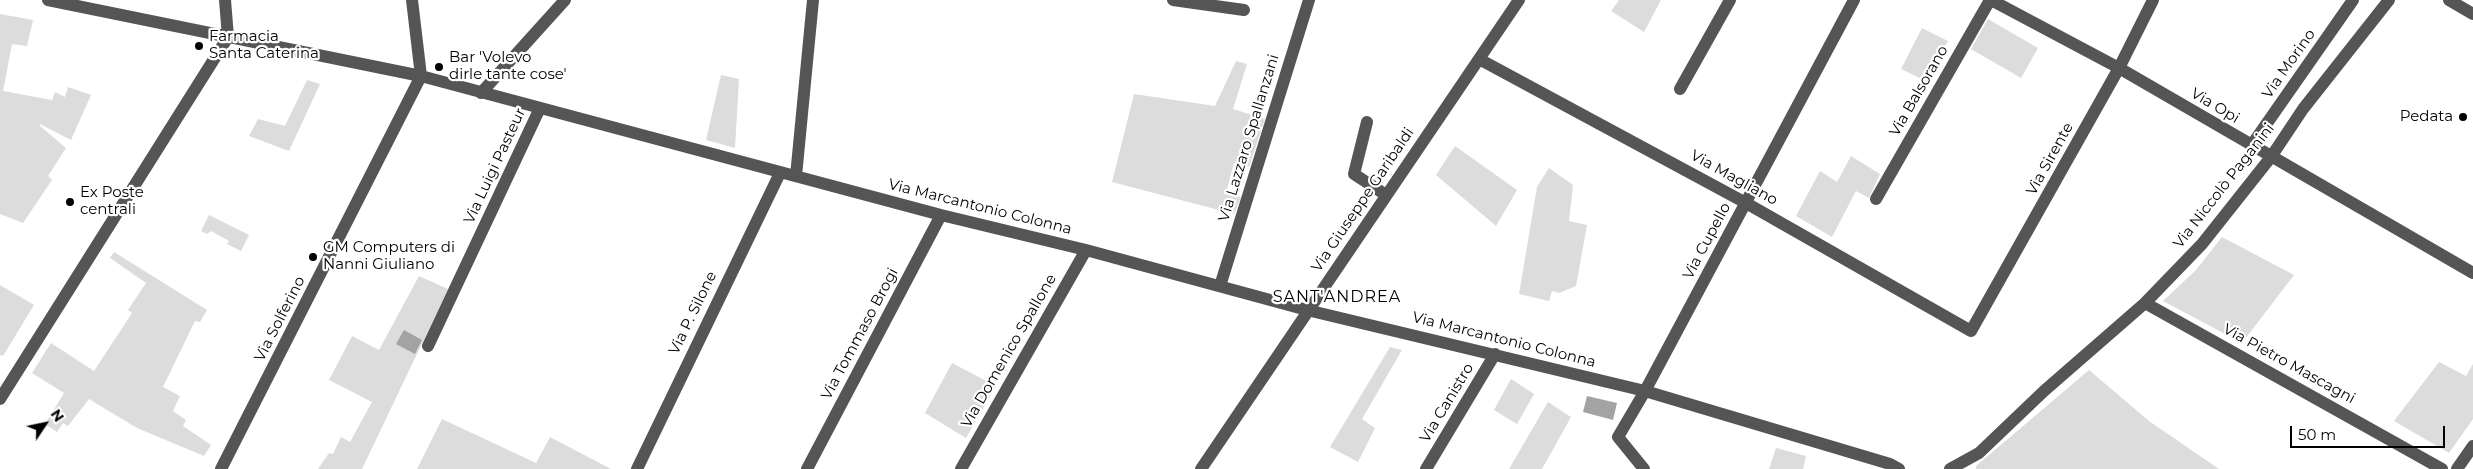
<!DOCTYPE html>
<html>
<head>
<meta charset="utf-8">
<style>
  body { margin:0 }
  #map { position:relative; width:2473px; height:469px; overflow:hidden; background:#fff; font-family:Montserrat,sans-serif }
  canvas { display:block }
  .north { position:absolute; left:20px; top:399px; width:50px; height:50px; -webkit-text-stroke:4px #fff; paint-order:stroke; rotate:56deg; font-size:14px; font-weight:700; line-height:20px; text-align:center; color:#000 }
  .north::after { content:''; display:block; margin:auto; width:18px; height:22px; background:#000; clip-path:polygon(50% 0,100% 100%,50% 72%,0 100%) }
  .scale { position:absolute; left:2290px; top:426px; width:155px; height:22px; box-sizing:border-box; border:2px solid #000; border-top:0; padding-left:6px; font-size:15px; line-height:18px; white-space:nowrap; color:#000; -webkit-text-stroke:4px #fff; paint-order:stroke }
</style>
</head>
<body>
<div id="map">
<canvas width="2473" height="469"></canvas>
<div class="north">N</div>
<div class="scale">50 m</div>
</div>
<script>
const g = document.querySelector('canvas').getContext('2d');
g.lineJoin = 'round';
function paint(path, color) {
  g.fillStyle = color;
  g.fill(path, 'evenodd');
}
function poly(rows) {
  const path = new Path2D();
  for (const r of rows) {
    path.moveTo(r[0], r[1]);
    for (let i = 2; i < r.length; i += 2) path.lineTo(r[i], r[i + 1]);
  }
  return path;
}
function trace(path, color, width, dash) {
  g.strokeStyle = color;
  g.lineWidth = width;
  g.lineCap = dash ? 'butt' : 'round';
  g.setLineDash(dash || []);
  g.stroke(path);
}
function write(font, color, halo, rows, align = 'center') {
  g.font = font + ' Montserrat,sans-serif';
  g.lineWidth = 4.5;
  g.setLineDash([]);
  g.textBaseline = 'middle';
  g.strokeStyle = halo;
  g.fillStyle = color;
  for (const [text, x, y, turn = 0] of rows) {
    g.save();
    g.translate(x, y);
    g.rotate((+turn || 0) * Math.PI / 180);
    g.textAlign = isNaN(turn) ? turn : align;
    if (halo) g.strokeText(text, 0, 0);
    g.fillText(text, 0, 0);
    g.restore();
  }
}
paint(poly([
  [1619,0,1661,0,1644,32,1611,11],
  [0,14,33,20,27,46,12,44,3,91,52,100,55,92,65,97,68,87,91,95,71,140,40,124,40,126,66,148,48,176,52,180,23,223,0,214],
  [1988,19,2038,48,2021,78,1971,49],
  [1922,28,1948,41,1926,81,1901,69],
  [1236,61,1247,64,1233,109,1265,119,1249,167,1234,163,1226,193,1241,197,1234,214,1112,182,1134,94,1215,106],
  [721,75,739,79,735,148,706,140],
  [307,80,320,84,289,151,249,136,258,119,285,126],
  [1455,146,1517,190,1496,226,1436,175],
  [1851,156,1880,174,1869,198,1856,191,1832,237,1796,216,1820,171,1837,182],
  [1549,168,1573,185,1569,221,1587,225,1576,286,1559,293,1552,291,1549,301,1519,294,1537,187],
  [209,215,249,235,241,251,227,244,229,241,211,231,207,234,201,231],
  [2222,237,2294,275,2242,343,2163,301,2196,270],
  [114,252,207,310,200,322,195,321,163,387,180,396,173,411,186,420,183,426,211,445,204,456,137,428,89,399,68,426,63,423,57,432,45,424,64,393,32,373,51,343,94,371,132,313,128,310,146,283,110,258],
  [419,276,448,289,362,469,318,469,329,453,333,454,341,437,350,442,372,402,329,380,352,336,379,350],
  [0,285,34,305,3,356,0,355],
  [1390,347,1402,350,1362,419,1375,428,1358,462,1330,447],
  [2439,362,2466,376,2473,364,2473,419,2449,453,2394,421],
  [952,363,996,386,966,438,925,413],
  [2089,370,2149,421,2219,469,1976,469,1976,466],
  [1511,379,1534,394,1517,424,1494,410],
  [1548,402,1571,417,1551,453,1542,469,1509,469],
  [442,419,536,463,550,437,611,469,417,469],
  [1776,448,1806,456,1803,469,1769,469]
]), '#dcdcdc');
paint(poly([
  [404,330,422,340,415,354,396,344],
  [1587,396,1617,403,1613,420,1583,412]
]), '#a3a3a3');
trace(poly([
  [48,0,421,76,941,215,1086,250,1307,310,1645,391,1890,464,1899,469],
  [1173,0,1244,10],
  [1991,0,2119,68,2473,273],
  [2449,0,2473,14],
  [1479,59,1746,203,1971,331,2119,68,2153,0],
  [1680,89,1730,0],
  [481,93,565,0],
  [1367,122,1354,174,1386,195],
  [2251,146,2353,0],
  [796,176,813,0],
  [1876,199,1990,0],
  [1220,286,1309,0],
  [2145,303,2442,469],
  [428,346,540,108],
  [0,399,228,37,225,0],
  [221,469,421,76,412,0],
  [637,469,780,173],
  [807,469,941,215],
  [961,469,1086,250],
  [1201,469,1519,0],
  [1426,469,1495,354],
  [1644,469,1618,437,1645,391,1854,0],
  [1950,469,1979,453,2044,391,2145,303,2202,244,2271,157,2303,109,2389,0],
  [2457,469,2473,446]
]), '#555', 12);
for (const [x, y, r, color] of [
  [199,46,5,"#000"],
  [439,67,5,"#000"],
  [2463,117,5,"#000"],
  [70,202,5,"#000"],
  [313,257,5,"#000"]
]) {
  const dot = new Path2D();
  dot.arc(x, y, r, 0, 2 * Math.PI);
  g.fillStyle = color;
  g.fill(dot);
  trace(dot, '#fff', 2);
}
write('15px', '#000', '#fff', [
  ["Farmacia",209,37],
  ["Santa Caterina",209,54],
  ["Bar 'Volevo",449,58],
  ["dirle tante cose'",449,75],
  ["Pedata",2453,117,"right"],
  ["Ex Poste",80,193],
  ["centrali",80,210],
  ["GM Computers di",323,248],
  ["Nanni Giuliano",323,265]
], 'left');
write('15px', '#000', '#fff', [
  ["Via Morino",2289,64,-55],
  ["Via Balsorano",1919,91,-60],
  ["Via Opi",2215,106,31],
  ["Via Lazzaro Spallanzani",1249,138,-73],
  ["Via Sirente",2050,159,-61],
  ["Via Luigi Pasteur",495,166,-65],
  ["Via Magliano",1734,178,29],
  ["Via Niccolò Paganini",2224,186,-52],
  ["Via Giuseppe Garibaldi",1363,200,-56],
  ["Via Marcantonio Colonna",980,207,14],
  ["Via Cupello",1707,241,-62],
  ["Via P. Silone",693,313,-64],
  ["Via Solferino",280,319,-63],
  ["Via Tommaso Brogi",860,334,-62],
  ["Via Marcantonio Colonna",1504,340,14],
  ["Via Domenico Spallone",1009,351,-60],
  ["Via Pietro Mascagni",2289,364,29],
  ["Via Canistro",1447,403,-59]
]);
g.letterSpacing = '1px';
write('16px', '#000', '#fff', [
  ["SANT'ANDREA",1337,297]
]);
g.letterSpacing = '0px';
</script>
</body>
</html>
